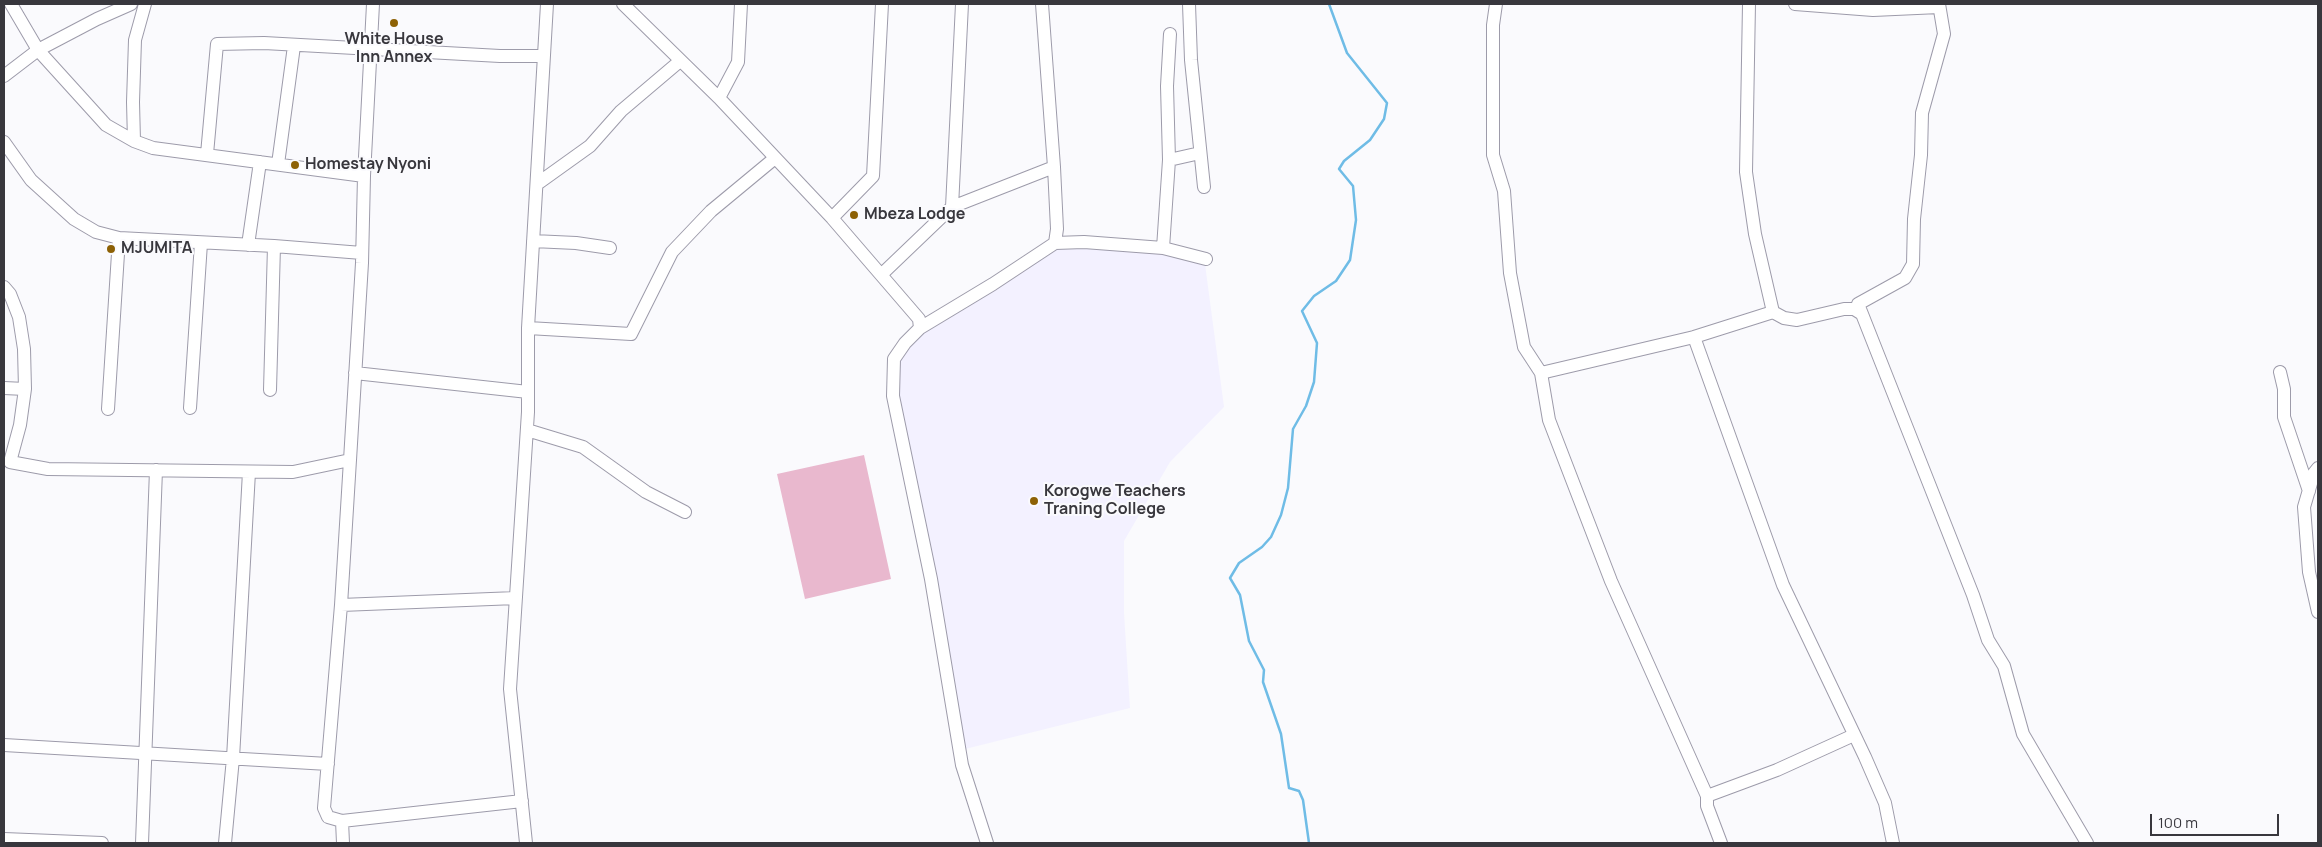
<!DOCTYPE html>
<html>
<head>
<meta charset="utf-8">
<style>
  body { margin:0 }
  #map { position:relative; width:2322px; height:847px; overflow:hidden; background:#fafafd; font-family:Manrope,sans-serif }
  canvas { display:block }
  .frame { position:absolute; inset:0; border:5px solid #38373d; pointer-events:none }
  .scale { position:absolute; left:2150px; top:814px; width:129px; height:22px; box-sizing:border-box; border:2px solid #38373d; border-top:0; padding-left:6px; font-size:15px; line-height:18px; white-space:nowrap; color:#38373d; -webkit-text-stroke:4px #fafafd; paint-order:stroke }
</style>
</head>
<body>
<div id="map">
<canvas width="2322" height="847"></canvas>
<div class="frame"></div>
<div class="scale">100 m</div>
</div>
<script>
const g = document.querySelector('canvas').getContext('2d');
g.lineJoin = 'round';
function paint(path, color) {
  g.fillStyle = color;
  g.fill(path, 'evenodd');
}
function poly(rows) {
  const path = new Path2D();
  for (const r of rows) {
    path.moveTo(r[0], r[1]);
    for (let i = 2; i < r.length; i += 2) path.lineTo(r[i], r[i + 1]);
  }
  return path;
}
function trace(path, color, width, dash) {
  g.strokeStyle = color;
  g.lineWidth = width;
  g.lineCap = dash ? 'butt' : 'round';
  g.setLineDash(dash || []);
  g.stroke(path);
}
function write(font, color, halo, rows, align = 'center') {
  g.font = font + ' Manrope,sans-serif';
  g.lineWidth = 4;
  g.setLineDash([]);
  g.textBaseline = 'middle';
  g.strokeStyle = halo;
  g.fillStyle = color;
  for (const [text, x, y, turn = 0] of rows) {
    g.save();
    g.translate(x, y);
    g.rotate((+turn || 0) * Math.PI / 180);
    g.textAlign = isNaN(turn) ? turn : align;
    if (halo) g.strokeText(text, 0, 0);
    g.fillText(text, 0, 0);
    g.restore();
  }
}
paint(poly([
  [1084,248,1162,253,1205,264,1224,407,1170,462,1124,541,1124,613,1130,708,965,749,899,396,899,361,910,347,926,331,996,289,1057,249]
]), '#f3f1ff');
paint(poly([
  [864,455,891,579,805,599,777,474]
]), '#e9b8ce');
trace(poly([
  [1309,843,1303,800,1299,791,1289,788,1281,734,1263,682,1264,670,1249,641,1240,595,1230,578,1239,563,1262,547,1271,537,1281,515,1288,488,1293,429,1306,406,1314,382,1317,343,1302,311,1314,296,1336,281,1350,260,1356,220,1353,186,1339,169,1344,161,1370,140,1384,119,1387,103,1347,53,1329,4]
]), '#6fbce6', 2.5);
const minor = poly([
  [11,4,38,50,106,125,134,141,153,148,364,176],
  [623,4,719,98,832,218,919,319,920,328,905,343,894,359,893,396,931,579,962,765,987,843],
  [1042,4,1054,167,1057,229,1055,243],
  [1189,4,1191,60,1204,187],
  [1496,4,1493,25,1493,155,1504,191,1510,273,1524,347,1541,373,1549,420,1611,581,1707,796,1707,806,1721,843],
  [1749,4,1746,172,1755,234,1773,312,1784,318,1797,320,1844,309,1854,309,1862,314,1973,595,1988,640,2004,666,2023,734,2087,843],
  [1795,4,1873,10,1939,7],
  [4,76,38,50,97,19,131,4],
  [719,98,738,62,741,4],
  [134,141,133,102,135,40,145,4],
  [4,142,31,180,74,219,96,232,119,238,274,246,362,253],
  [207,154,217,44,264,43,500,56,544,56],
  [1169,160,1200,153],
  [278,164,294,46],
  [537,184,590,146,621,111,680,61],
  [952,207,962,4],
  [832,218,873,176,882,4],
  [533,241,576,243,610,248],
  [248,245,260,162],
  [1163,248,1169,160,1167,86,1170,34],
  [882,274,952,207,1054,167],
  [4,287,10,294,19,317,24,349,25,389,20,425,10,462,48,469,293,472,350,460,362,263,364,176,373,4],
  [1862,314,1858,304,1905,278,1913,264,1914,219,1921,155,1922,113,1944,34,1939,4],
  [528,328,631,334,672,252,711,211,775,158],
  [920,328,993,284,1055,243,1084,242,1163,248,1206,259],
  [1694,337,1783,585,1865,757,1885,803,1893,843],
  [2280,372,2284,389,2284,417,2309,491],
  [355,373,528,392],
  [1541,373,1694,337,1773,312],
  [4,388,25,389],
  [270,390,274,246],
  [190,408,201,243],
  [108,409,119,238],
  [527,430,583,447,646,492,685,512],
  [350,460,341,605,324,808,328,817,342,821,522,801],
  [2318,468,2314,473,2304,507,2309,572,2318,612],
  [341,605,516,598],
  [4,745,328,764],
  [1707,796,1777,770,1854,735],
  [342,821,343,843],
  [4,839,102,843],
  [142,843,156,470],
  [225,843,233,758,249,472],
  [526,843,510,689,528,412,528,328,547,4]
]);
trace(minor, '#9d9baa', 14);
trace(minor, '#fff', 12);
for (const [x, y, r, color] of [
  [394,23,5,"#8d6105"],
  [295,165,5,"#8d6105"],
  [854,215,5,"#8d6105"],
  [111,249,5,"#8d6105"],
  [1034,501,5,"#8d6105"]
]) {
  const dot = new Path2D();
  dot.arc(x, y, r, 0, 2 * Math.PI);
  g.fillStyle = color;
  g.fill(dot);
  trace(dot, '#fafafd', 2);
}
write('bold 16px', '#38373d', '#fafafd', [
  ["White House",394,40,"center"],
  ["Inn Annex",394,58,"center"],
  ["Homestay Nyoni",305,165],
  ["Mbeza Lodge",864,215],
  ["MJUMITA",121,249],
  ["Korogwe Teachers",1044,492],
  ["Traning College",1044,510]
], 'left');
</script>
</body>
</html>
